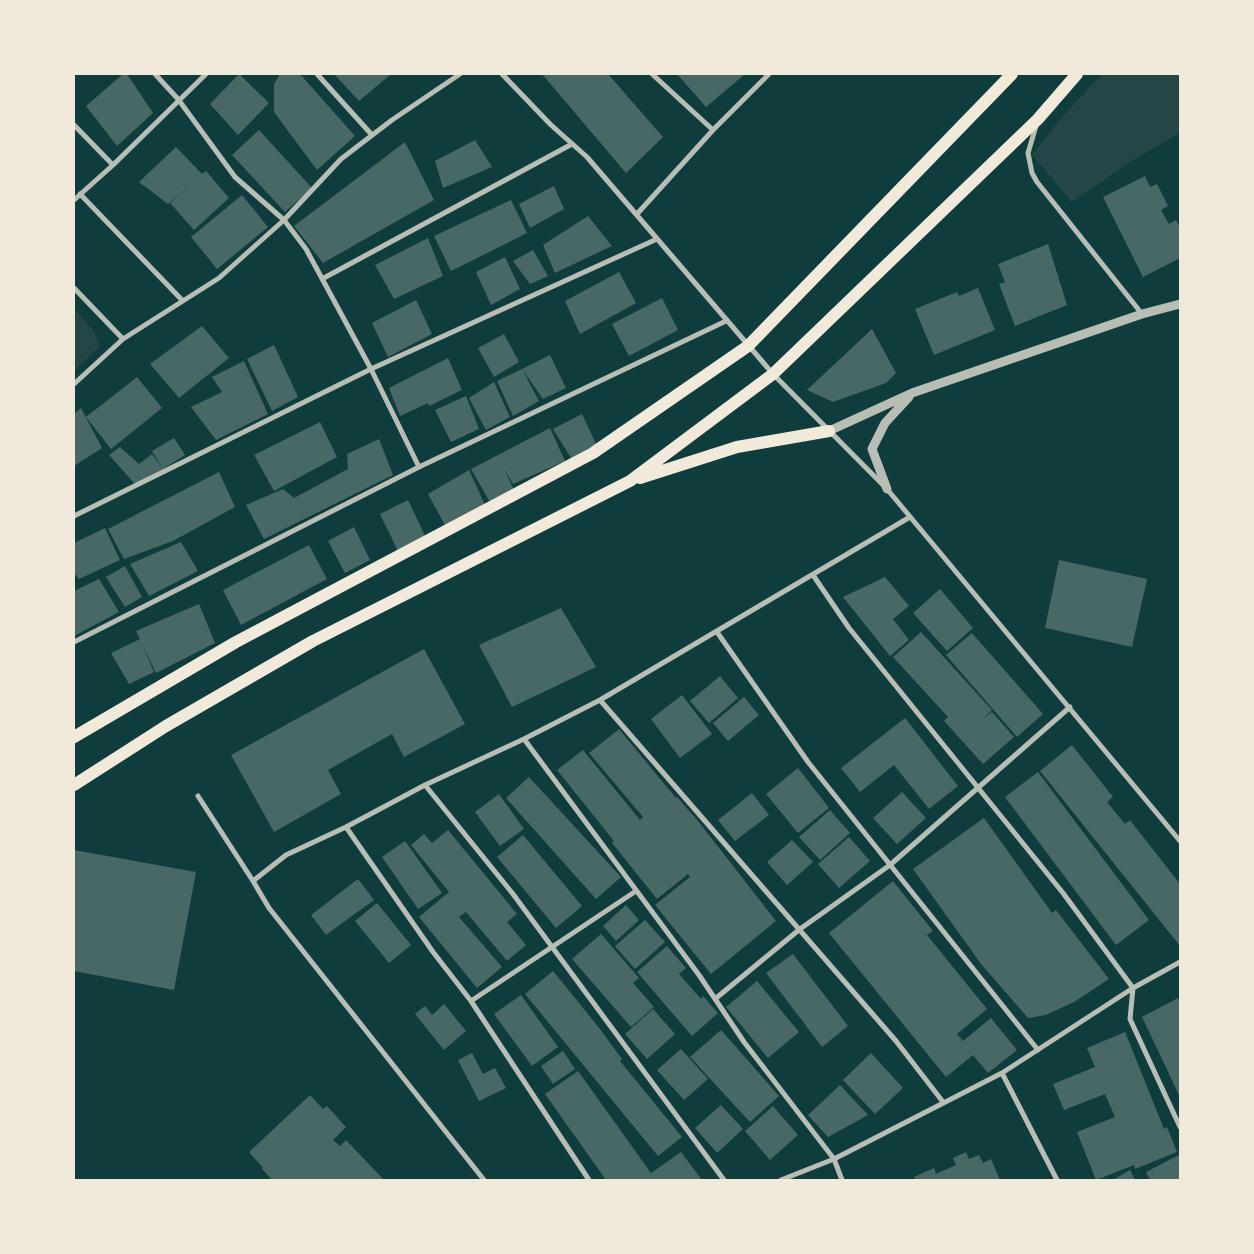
<!DOCTYPE html>
<html>
<head>
<meta charset="utf-8">
<style>
  body { margin:0 }
  #map { position:relative; width:1254px; height:1254px; overflow:hidden; background:#0f3d3e; font-family:"DejaVu Sans",sans-serif }
  canvas { display:block }
  .frame { position:absolute; inset:0; border:75px solid #f1e9da; pointer-events:none }
</style>
</head>
<body>
<div id="map">
<canvas width="1254" height="1254"></canvas>
<div class="frame"></div>
</div>
<script>
const g = document.querySelector('canvas').getContext('2d');
g.lineJoin = 'round';
function paint(path, color) {
  g.fillStyle = color;
  g.fill(path, 'evenodd');
}
function poly(rows) {
  const path = new Path2D();
  for (const r of rows) {
    path.moveTo(r[0], r[1]);
    for (let i = 2; i < r.length; i += 2) path.lineTo(r[i], r[i + 1]);
  }
  return path;
}
function trace(path, color, width, dash) {
  g.strokeStyle = color;
  g.lineWidth = width;
  g.lineCap = dash ? 'butt' : 'round';
  g.setLineDash(dash || []);
  g.stroke(path);
}
paint(poly([
  [1102,74,1180,74,1180,133,1136,158,1072,202,1032,155,1061,118],
  [74,308,95,333,99,347,74,371]
]), '#244646');
paint(poly([
  [123,74,127,74,153,113,117,146,86,106],
  [239,74,269,103,238,135,210,104],
  [280,74,300,74,355,136,317,170,274,112,274,84],
  [334,74,391,74,359,101],
  [542,74,608,74,663,137,626,173],
  [677,74,745,74,706,107],
  [259,130,312,188,285,212,232,155],
  [475,140,492,167,443,188,435,161],
  [405,142,434,200,323,263,294,226],
  [176,147,202,174,206,171,229,198,194,230,170,203,190,185,168,204,139,182],
  [1145,176,1150,187,1157,184,1168,206,1161,210,1169,224,1176,220,1180,228,1180,258,1143,277,1103,197],
  [554,186,564,209,530,228,519,204],
  [242,195,268,227,217,269,191,237],
  [511,200,527,233,451,271,434,236],
  [588,216,612,246,555,273,543,245],
  [428,238,443,276,394,299,375,265],
  [1048,244,1067,305,1015,326,999,284,1005,282,998,264],
  [533,250,548,276,530,284,513,261],
  [505,257,520,289,491,305,476,272],
  [619,272,636,303,580,334,565,301],
  [978,288,995,330,934,355,915,309,957,292,959,296],
  [662,298,678,330,629,356,612,324],
  [416,300,432,334,388,357,372,323],
  [202,326,229,358,179,398,150,364],
  [872,329,896,373,886,383,833,402,807,390],
  [504,334,519,362,494,377,478,348],
  [274,345,298,397,272,411,247,359],
  [550,355,566,388,543,399,522,369],
  [448,358,462,390,429,406,428,403,400,416,389,388],
  [244,361,268,414,216,440,191,407,222,392,212,377],
  [522,369,539,401,513,416,497,381],
  [137,377,162,408,111,449,86,417],
  [494,382,510,417,486,430,469,398],
  [466,396,479,429,451,442,435,410],
  [81,408,102,448,74,466,74,414],
  [582,414,596,444,571,458,553,429],
  [320,422,337,457,274,491,254,455],
  [550,428,565,461,513,484,504,469,514,490,491,504,471,469],
  [174,438,185,455,163,469,152,451],
  [379,439,393,475,264,539,246,505,283,489,294,498,348,469,347,454],
  [120,447,139,464,152,454,163,469,135,484,109,455],
  [469,470,486,507,446,527,428,494],
  [219,472,235,507,173,541,124,559,108,529],
  [408,500,426,538,398,551,380,514],
  [354,527,370,560,345,573,328,541],
  [105,528,120,560,79,579,74,573,74,543],
  [181,542,198,571,149,596,130,564],
  [309,545,327,579,241,625,223,590],
  [1059,560,1147,579,1132,647,1045,628],
  [125,566,142,597,125,607,106,577],
  [885,577,909,606,893,619,909,640,890,656,843,597],
  [99,579,119,612,74,636,74,591],
  [940,589,973,628,947,651,913,613],
  [199,604,215,643,156,673,143,646,154,672,129,684,111,653,140,639,136,631],
  [561,608,596,667,512,707,479,645],
  [921,632,992,710,984,718,992,712,1014,737,983,764,944,721,948,717,893,657],
  [972,633,1043,714,1017,737,946,655],
  [424,649,465,724,404,757,392,734,328,770,341,794,274,832,231,755],
  [720,676,738,698,709,723,690,701],
  [682,695,712,734,680,758,651,719],
  [744,697,759,715,728,741,713,723],
  [905,718,958,786,929,809,894,765,860,792,841,768],
  [619,729,676,798,677,797,698,821,776,921,711,974,655,905,690,877,688,874,657,899,612,843,614,841,557,770,583,750,640,820,643,817,589,753],
  [1072,745,1113,797,1107,802,1125,824,1130,820,1180,884,1180,946,1040,771],
  [798,768,829,808,798,833,766,794],
  [1038,772,1149,920,1116,945,1005,797],
  [529,777,621,877,596,899,506,798],
  [902,792,926,818,897,844,873,818],
  [752,793,769,815,735,841,718,820],
  [499,794,524,829,500,846,475,812],
  [830,810,850,833,820,860,799,837],
  [984,818,1052,913,1056,910,1109,979,1074,1002,1046,1015,1028,1018,981,964,913,869],
  [448,830,517,914,507,922,526,945,507,961,466,912,459,917,502,967,477,988,419,917,449,892,411,845,424,834,432,843],
  [523,835,582,906,556,928,497,857],
  [849,837,870,861,839,888,818,864],
  [792,840,813,862,787,885,767,862],
  [405,841,442,893,418,909,382,857],
  [74,850,196,872,174,990,74,971],
  [358,879,374,900,326,935,311,915],
  [893,881,933,931,927,935,987,1009,957,1034,963,1041,991,1018,1017,1050,988,1073,973,1055,946,1077,829,933],
  [377,903,411,945,389,963,355,921],
  [626,905,639,920,616,941,603,926],
  [645,920,665,942,635,969,615,946],
  [601,934,639,978,633,983,654,1007,631,1027,572,959],
  [667,946,686,968,679,974,701,999,703,996,718,1013,692,1036,637,972],
  [793,954,848,1026,822,1047,766,973],
  [553,971,600,1029,622,1059,620,1061,682,1137,658,1156,525,994],
  [757,981,799,1032,768,1058,726,1007],
  [521,995,558,1047,532,1066,494,1014],
  [1178,998,1180,1002,1180,1097,1142,1017],
  [444,1004,466,1031,444,1050,415,1014,425,1006,432,1015],
  [653,1009,675,1034,647,1059,625,1034],
  [721,1030,779,1096,750,1122,690,1057],
  [1125,1032,1164,1129,1167,1127,1177,1152,1135,1169,1134,1165,1096,1180,1077,1132,1115,1117,1105,1094,1064,1110,1053,1084,1095,1067,1087,1048],
  [681,1049,708,1079,684,1100,657,1070],
  [563,1051,575,1069,553,1084,541,1066],
  [472,1053,483,1074,495,1068,506,1088,479,1101,458,1060],
  [871,1053,903,1088,875,1114,843,1080],
  [578,1071,651,1173,681,1152,702,1180,606,1180,545,1094],
  [840,1085,868,1115,828,1137,808,1115],
  [310,1095,323,1109,327,1106,346,1127,333,1140,340,1146,346,1140,384,1180,272,1180,262,1169,263,1168,249,1152],
  [721,1105,743,1129,717,1153,695,1128],
  [773,1106,798,1135,770,1160,745,1131],
  [966,1152,969,1159,979,1155,983,1163,991,1159,1000,1180,916,1180,914,1177,934,1168,936,1174,956,1165,953,1158],
  [1179,1155,1180,1180,1150,1180,1146,1172],
  [1130,1170,1135,1180,1113,1180]
]), '#486865');
trace(poly([
  [155,74,178,99,235,177,284,220,306,249,371,369,419,467],
  [317,74,372,135],
  [502,74,551,125,587,157,773,374,887,489,1180,841],
  [652,74,713,130],
  [74,125,113,165],
  [1036,126,1028,153,1032,173,1037,182,1142,314],
  [80,194,182,300],
  [74,200,113,165,206,74],
  [637,214,713,130,769,74],
  [322,279,572,144],
  [74,288,123,339],
  [74,384,123,339,219,278,284,220,341,159,392,120,460,74],
  [74,516,371,369,657,239],
  [813,575,849,628,1063,893,1133,988,1130,1019,1180,1127],
  [717,632,808,762,1038,1050],
  [74,642,419,467,726,321],
  [600,700,896,1041,943,1102],
  [524,739,699,975,744,1042,834,1159,842,1180],
  [425,785,513,894,724,1180],
  [198,796,253,881],
  [346,827,433,952,471,1001,589,1180],
  [715,999,800,929,890,865,1070,707],
  [471,1001,636,891],
  [1002,1073,1057,1180],
  [484,1180,269,908,253,881,286,855,346,827,425,785,524,739,600,700,910,517],
  [781,1180,834,1159,1002,1073,1133,988,1180,962]
]), '#b8beb3', 5);
trace(poly([
  [829,431,912,393,1142,314,1180,304],
  [887,489,872,449,885,423,909,397]
]), '#b8beb3', 9);
trace(poly([
  [640,478,737,447,829,431],
  [74,737,236,642,593,453,748,346,1012,74],
  [74,785,166,726,313,641,630,481,773,374,1038,119,1077,74]
]), '#f1e9da', 12);
</script>
</body>
</html>
